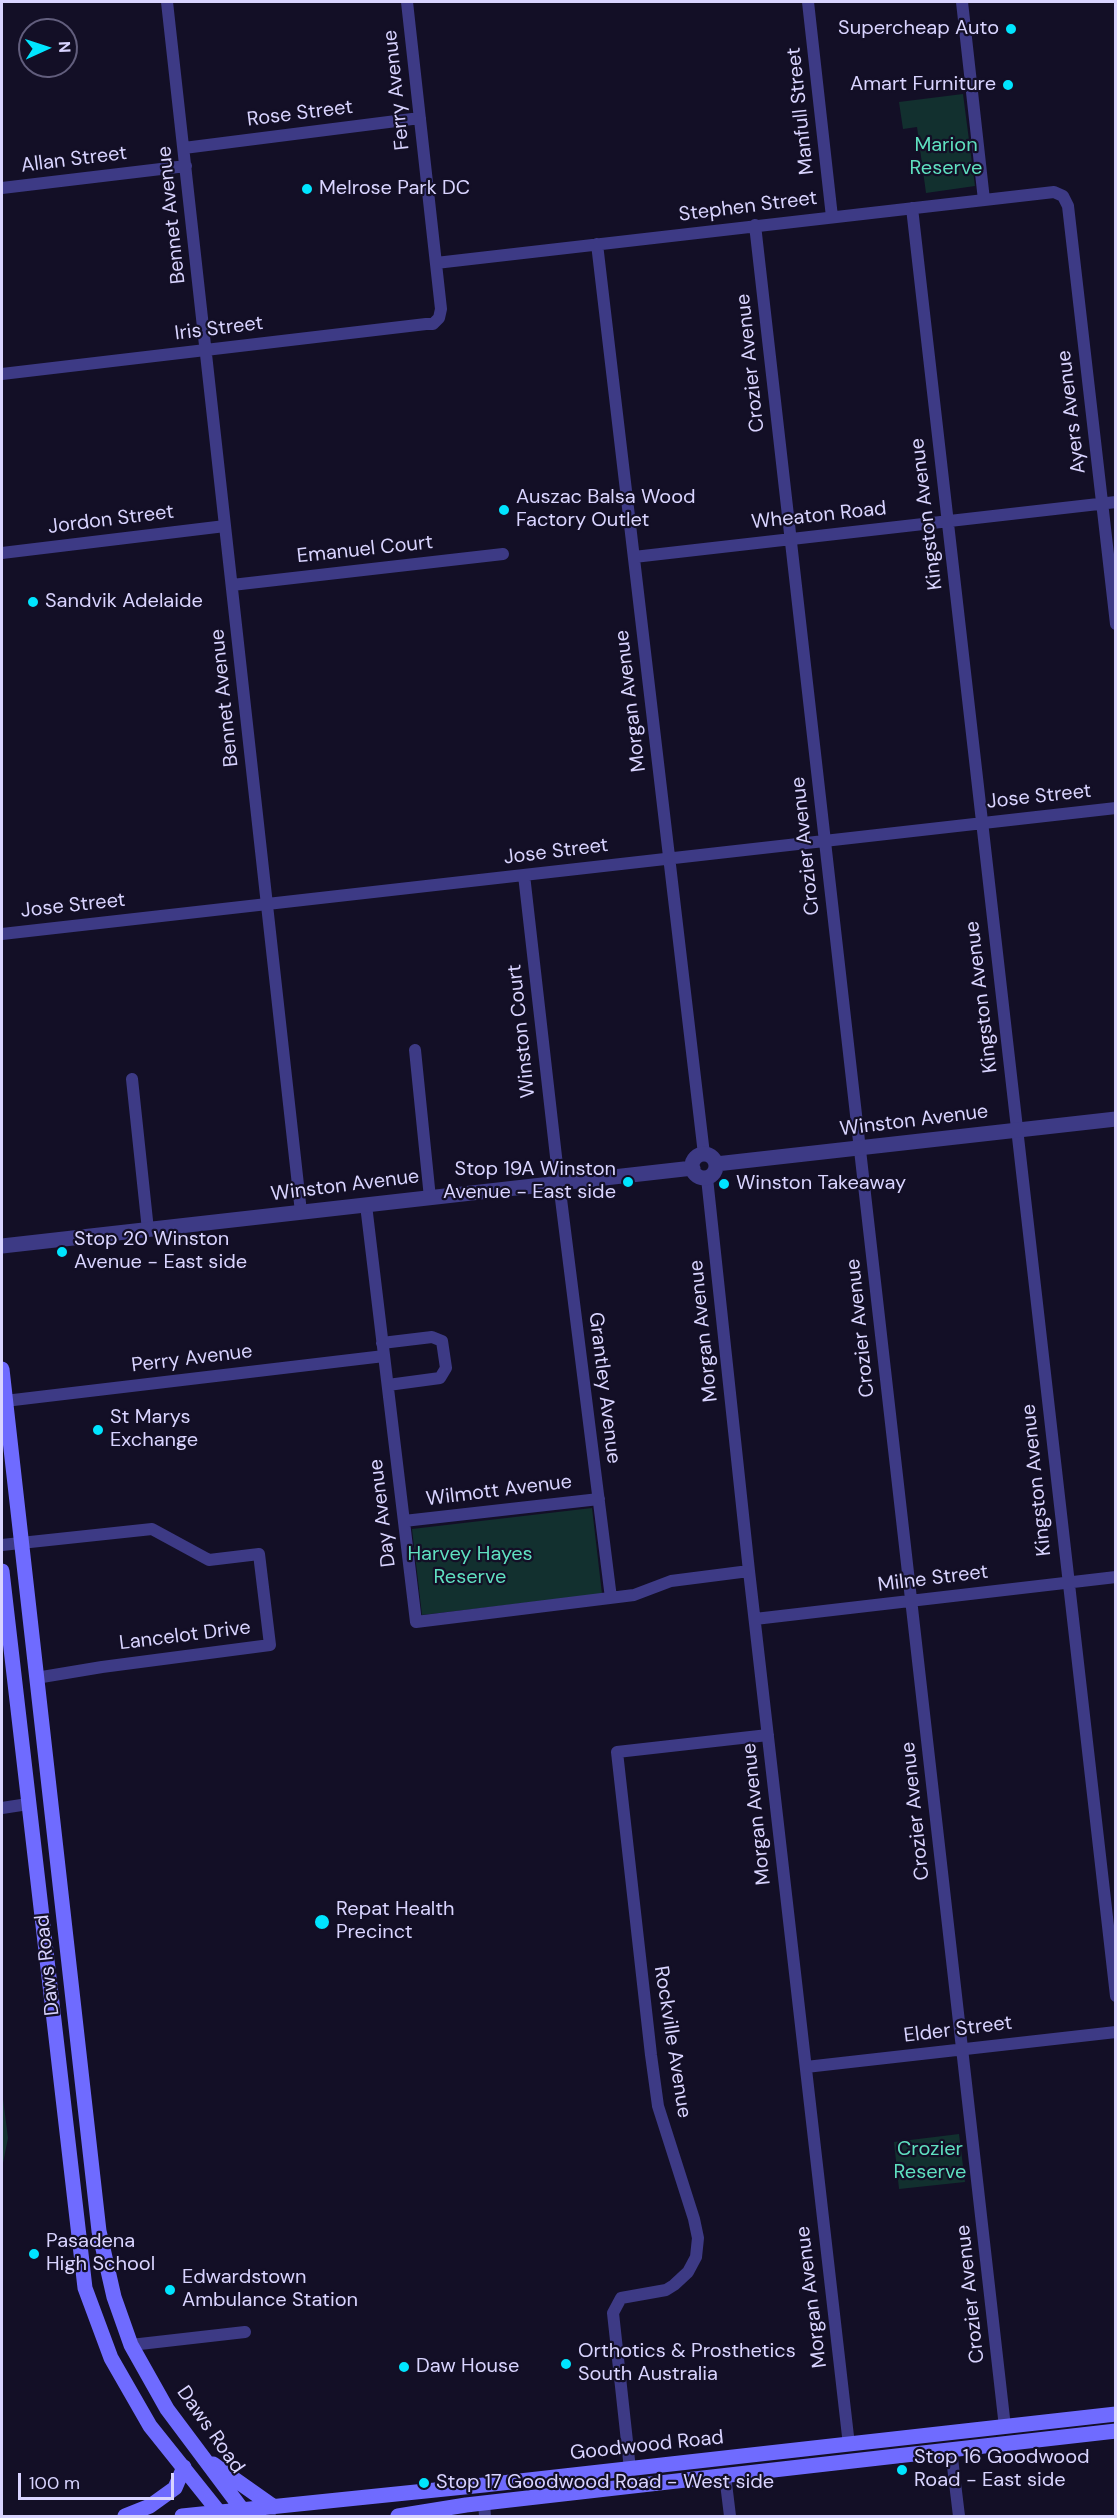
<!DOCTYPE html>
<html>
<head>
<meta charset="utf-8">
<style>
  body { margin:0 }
  #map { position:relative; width:1117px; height:2518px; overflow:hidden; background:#130f26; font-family:"DM Sans",sans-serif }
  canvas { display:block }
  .frame { position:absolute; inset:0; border:3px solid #d9d4ff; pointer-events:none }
  .north { position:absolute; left:18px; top:18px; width:60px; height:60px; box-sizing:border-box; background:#130f26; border:2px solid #625e7d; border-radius:50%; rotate:87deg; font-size:16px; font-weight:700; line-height:24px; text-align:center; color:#d9d4ff }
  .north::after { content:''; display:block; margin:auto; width:21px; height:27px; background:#00e5ff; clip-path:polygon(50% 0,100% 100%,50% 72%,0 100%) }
  .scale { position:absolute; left:18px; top:2473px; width:156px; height:27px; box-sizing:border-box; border:3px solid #d9d4ff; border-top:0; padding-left:8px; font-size:18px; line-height:21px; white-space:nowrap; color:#d9d4ff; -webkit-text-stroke:4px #130f26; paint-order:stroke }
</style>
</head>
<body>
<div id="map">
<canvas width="1117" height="2518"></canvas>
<div class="frame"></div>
<div class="north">N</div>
<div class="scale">100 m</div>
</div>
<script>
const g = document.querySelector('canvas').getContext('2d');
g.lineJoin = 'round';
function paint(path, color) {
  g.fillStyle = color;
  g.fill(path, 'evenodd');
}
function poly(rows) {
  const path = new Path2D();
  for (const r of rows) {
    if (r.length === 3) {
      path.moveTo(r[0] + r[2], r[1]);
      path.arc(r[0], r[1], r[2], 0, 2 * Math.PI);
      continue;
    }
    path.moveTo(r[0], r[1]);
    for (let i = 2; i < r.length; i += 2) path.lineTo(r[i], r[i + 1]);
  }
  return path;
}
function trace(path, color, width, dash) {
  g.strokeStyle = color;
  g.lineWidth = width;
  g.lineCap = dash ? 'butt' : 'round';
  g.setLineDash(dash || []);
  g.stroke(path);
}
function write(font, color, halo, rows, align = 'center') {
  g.font = font + ' "DM Sans",sans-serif';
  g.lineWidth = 4.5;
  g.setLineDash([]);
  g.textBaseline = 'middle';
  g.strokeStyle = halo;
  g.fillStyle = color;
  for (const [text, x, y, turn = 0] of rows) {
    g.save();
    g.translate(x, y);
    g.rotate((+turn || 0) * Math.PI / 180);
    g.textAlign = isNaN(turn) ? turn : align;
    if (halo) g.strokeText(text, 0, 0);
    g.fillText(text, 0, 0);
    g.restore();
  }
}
paint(poly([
  [963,94,975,186,926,193,917,127,903,129,899,102],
  [592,1508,602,1594,422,1615,412,1529],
  [2,2091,8,2138,2,2168],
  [959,2134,965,2182,899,2189,894,2142]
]), '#12302f');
trace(poly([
  [167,2,301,1212],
  [808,2,832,217],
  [962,2,984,200],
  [184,148,420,118],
  [2,188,186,166],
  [912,208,1116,1996],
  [755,225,1005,2427],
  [597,244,704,1154],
  [436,263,1054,192,1063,196,1068,206,1116,624],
  [2,374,426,324,433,324,439,318,441,309,407,2],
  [2,553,225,526],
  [634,557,1116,502],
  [232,585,503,554],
  [524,875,559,1183,611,1598],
  [2,934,1116,808],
  [415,1050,430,1198],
  [132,1079,148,1230],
  [707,1178,749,1571,849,2445],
  [366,1205,416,1622,634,1595,671,1581,749,1571],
  [382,1343,432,1337,442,1341,446,1368,440,1378,388,1385],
  [5,1401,384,1356],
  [404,1521,599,1499],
  [2,1545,152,1529,209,1560,259,1554,270,1645,102,1667,36,1678],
  [755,1619,1116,1577],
  [2,1808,28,1804],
  [806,2067,1116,2032],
  [131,2345,245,2332],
  [951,2450,959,2516],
  [630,2469,613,2313,621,2298,666,2290,674,2285,688,2272,696,2257,698,2238,694,2219,658,2106,651,2055,617,1752,768,1735],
  [725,2475,730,2516],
  [484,2503,485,2516]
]), '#3d3a85', 12);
trace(poly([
  [704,1166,12],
  [716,1164,1116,1119],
  [2,1246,693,1168]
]), '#3d3a85', 15);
trace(poly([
  [2,1369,99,2231,114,2297,131,2345,167,2409,247,2516],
  [2,1571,85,2288,111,2358,150,2426,222,2516],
  [213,2464,274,2507],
  [125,2516,150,2506,175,2488,184,2467],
  [182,2516,484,2485,1116,2414],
  [398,2516,466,2505,1116,2431]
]), '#6f6bff', 15);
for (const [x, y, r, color] of [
  [1011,29,6,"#00e5ff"],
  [1008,85,6,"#00e5ff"],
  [307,189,6,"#00e5ff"],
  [504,510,6,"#00e5ff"],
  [33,602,6,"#00e5ff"],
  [628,1182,6,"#00e5ff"],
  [724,1184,6,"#00e5ff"],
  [62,1252,6,"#00e5ff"],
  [98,1430,6,"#00e5ff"],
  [322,1922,8,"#00e5ff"],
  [34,2254,6,"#00e5ff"],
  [170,2290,6,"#00e5ff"],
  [566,2364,6,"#00e5ff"],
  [404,2367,6,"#00e5ff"],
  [902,2470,6,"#00e5ff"],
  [424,2483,6,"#00e5ff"]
]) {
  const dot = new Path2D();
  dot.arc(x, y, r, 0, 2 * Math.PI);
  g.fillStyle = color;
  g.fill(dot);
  trace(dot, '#130f26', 2);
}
write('20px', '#d9d4ff', '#130f26', [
  ["Supercheap Auto",999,29,"right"],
  ["Amart Furniture",996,85,"right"],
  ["Melrose Park DC",319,189],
  ["Auszac Balsa Wood",516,498],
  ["Factory Outlet",516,521],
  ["Sandvik Adelaide",45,602],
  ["Stop 19A Winston",616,1170,"right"],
  ["Avenue - East side",616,1193,"right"],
  ["Winston Takeaway",736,1184],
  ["Stop 20 Winston",74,1240],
  ["Avenue - East side",74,1263],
  ["St Marys",110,1418],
  ["Exchange",110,1441],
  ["Repat Health",336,1910],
  ["Precinct",336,1933],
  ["Pasadena",46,2242],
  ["High School",46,2265],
  ["Edwardstown",182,2278],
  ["Ambulance Station",182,2301],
  ["Orthotics & Prosthetics",578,2352],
  ["South Australia",578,2375],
  ["Daw House",416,2367],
  ["Stop 16 Goodwood",914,2458],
  ["Road - East side",914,2481],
  ["Stop 17 Goodwood Road - West side",436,2483]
], 'left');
write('20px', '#d9d4ff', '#130f26', [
  ["Ferry Avenue",397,90,-96],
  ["Manfull Street",801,111,-96],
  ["Rose Street",300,114,-7],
  ["Allan Street",74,160,-7],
  ["Stephen Street",748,207,-7],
  ["Bennet Avenue",172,215,-96],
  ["Iris Street",219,329,-7],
  ["Crozier Avenue",751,363,-96],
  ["Ayers Avenue",1072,412,-97],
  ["Kingston Avenue",927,514,-97],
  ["Wheaton Road",819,516,-6],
  ["Jordon Street",111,520,-7],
  ["Emanuel Court",365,550,-6],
  ["Bennet Avenue",225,698,-96],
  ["Morgan Avenue",631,701,-97],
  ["Jose Street",1039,797,-6],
  ["Crozier Avenue",806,846,-96],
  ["Jose Street",556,852,-7],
  ["Jose Street",73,906,-6],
  ["Kingston Avenue",982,997,-97],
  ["Winston Court",522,1031,-96],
  ["Winston Avenue",914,1121,-7],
  ["Winston Avenue",345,1186,-7],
  ["Crozier Avenue",861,1328,-96],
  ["Morgan Avenue",704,1331,-96],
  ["Perry Avenue",192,1359,-7],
  ["Grantley Avenue",604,1388,83],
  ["Kingston Avenue",1037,1480,-96],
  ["Wilmott Avenue",499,1491,-7],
  ["Day Avenue",383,1513,-97],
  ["Milne Street",933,1579,-7],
  ["Lancelot Drive",185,1636,-7],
  ["Crozier Avenue",916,1811,-96],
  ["Morgan Avenue",757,1814,-96],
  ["Daws Road",48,1965,-96],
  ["Elder Street",958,2030,-7],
  ["Rockville Avenue",672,2042,81],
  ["Crozier Avenue",971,2294,-96],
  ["Morgan Avenue",812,2297,-97],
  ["Daws Road",210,2430,55],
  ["Goodwood Road",647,2446,-6]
]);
write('20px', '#5fe0c0', '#130f26', [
  ["Marion",946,146],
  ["Reserve",946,169],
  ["Harvey Hayes",470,1555],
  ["Reserve",470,1578],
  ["Crozier",930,2150],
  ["Reserve",930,2173]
]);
</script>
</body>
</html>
